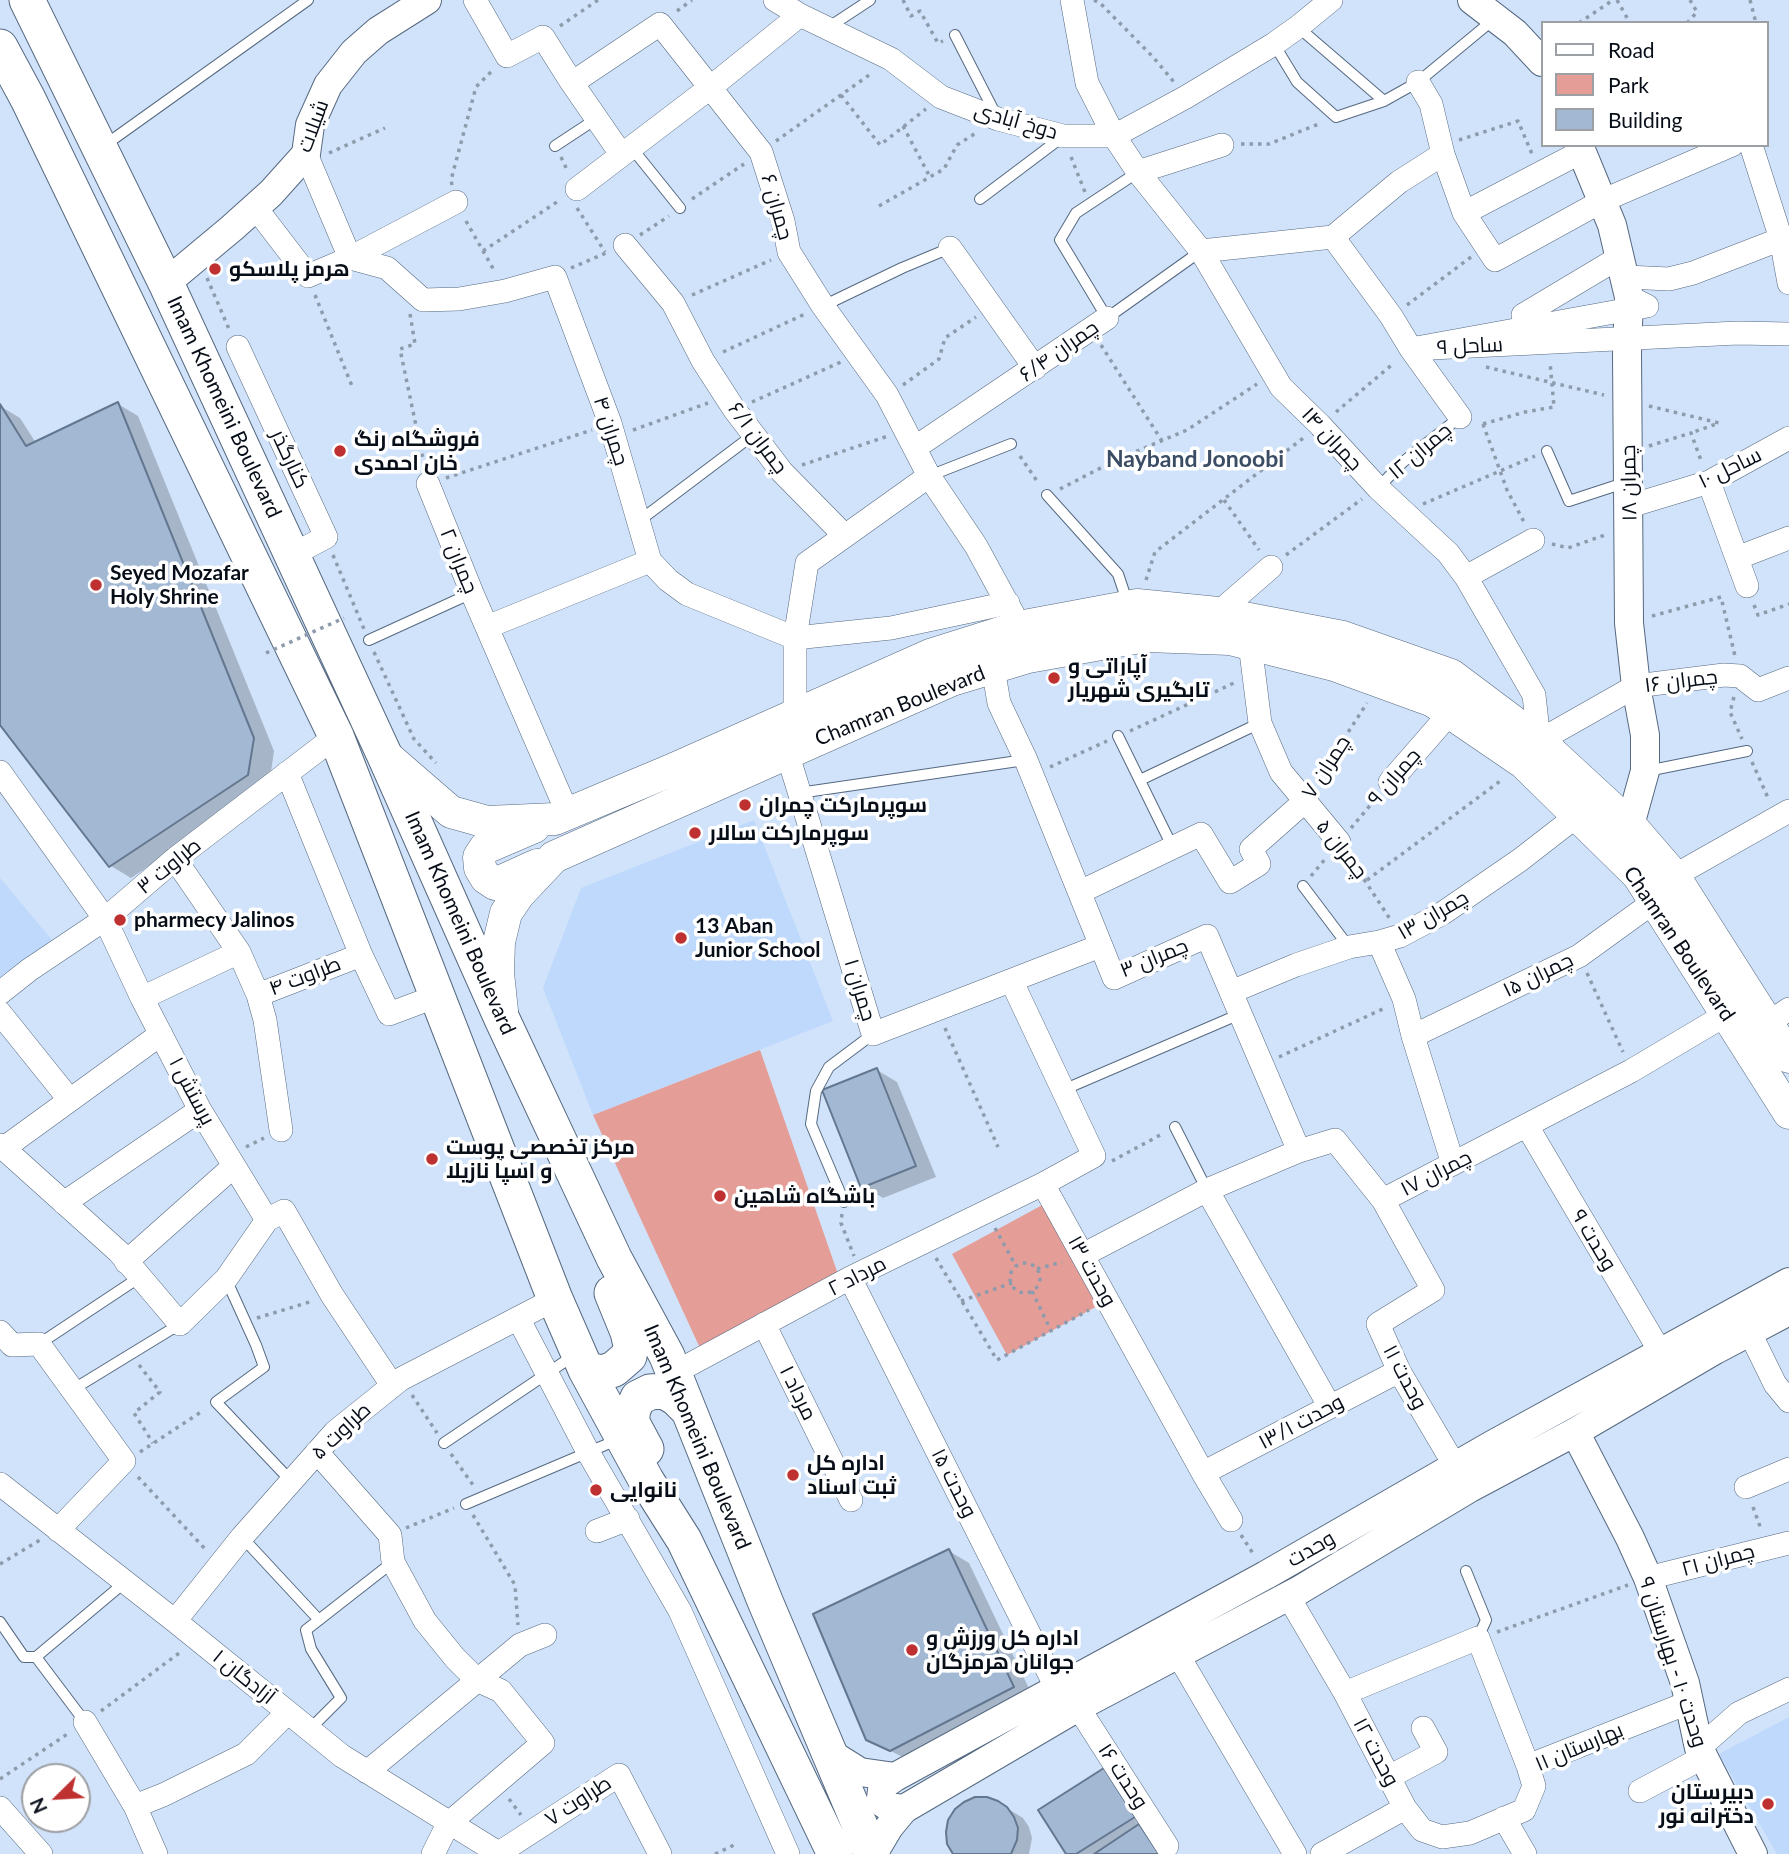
<!DOCTYPE html>
<html>
<head>
<meta charset="utf-8">
<style>
  body { margin:0 }
  #map { position:relative; width:1789px; height:1854px; overflow:hidden; background:#d1e3fa; font-family:Lato,sans-serif }
  canvas { display:block }
  .legend { position:absolute; left:1541px; top:21px; width:228px; height:126px; box-sizing:border-box; background:#fff; border:2px solid #9c9fa3; margin:0; padding:9px 12px; list-style:none; font-size:21px; color:#070e18 }
  .legend li { display:flex; align-items:center; gap:14px; height:35px }
  .legend b { width:35px; border:2px solid #9c9fa3 }
  .north { position:absolute; left:21px; top:1763px; width:70px; height:70px; box-sizing:border-box; background:#fff; border:2px solid #9c9fa3; border-radius:50%; rotate:246deg; font-size:19px; font-weight:700; line-height:28px; text-align:center; color:#070e18 }
  .north::after { content:''; display:block; margin:auto; width:24px; height:32px; background:#bf3031; clip-path:polygon(50% 0,100% 100%,50% 72%,0 100%) }
</style>
</head>
<body>
<div id="map">
<canvas width="1789" height="1854"></canvas>
<ul class="legend">
<li><b style="height:9px;background:#fff"></b>Road</li>
<li><b style="height:19px;background:#e59d97"></b>Park</li>
<li><b style="height:19px;background:#a2b8d3"></b>Building</li>
</ul>
<div class="north">N</div>
</div>
<script>
const g = document.querySelector('canvas').getContext('2d');
g.lineJoin = 'round';
function paint(path, color) {
  g.fillStyle = color;
  g.fill(path, 'evenodd');
}
function poly(rows) {
  const path = new Path2D();
  for (const r of rows) {
    if (r.length === 3) {
      path.moveTo(r[0] + r[2], r[1]);
      path.arc(r[0], r[1], r[2], 0, 2 * Math.PI);
      continue;
    }
    path.moveTo(r[0], r[1]);
    for (let i = 2; i < r.length; i += 2) path.lineTo(r[i], r[i + 1]);
  }
  return path;
}
function trace(path, color, width, dash) {
  g.strokeStyle = color;
  g.lineWidth = width;
  g.lineCap = dash ? 'butt' : 'round';
  g.setLineDash(dash || []);
  g.stroke(path);
}
function write(font, color, halo, rows, align = 'center') {
  g.font = font + ' Lato,Cairo,sans-serif';
  g.lineWidth = 7;
  g.setLineDash([]);
  g.textBaseline = 'middle';
  g.strokeStyle = halo;
  g.fillStyle = color;
  for (const [text, x, y, turn = 0] of rows) {
    g.save();
    g.translate(x, y);
    g.rotate((+turn || 0) * Math.PI / 180);
    g.textAlign = isNaN(turn) ? turn : align;
    if (halo) g.strokeText(text, 0, 0);
    g.fillText(text, 0, 0);
    g.restore();
  }
}
paint(poly([
  [754,820,833,1021,593,1115,543,988,581,888],
  [0,878,52,940,0,983],
  [1789,1717,1789,1854,1777,1854,1719,1754]
]), '#bed9fc');
paint(poly([
  [760,1050,839,1277,699,1346,593,1115],
  [1046,1203,1101,1304,1007,1355,952,1254]
]), '#e59d97');
paint(poly([
  [118,404,138,416,274,751,269,786,131,878,111,866,0,722,0,406,20,418,36,443],
  [877,1070,897,1082,936,1177,883,1198,863,1186],
  [949,1551,969,1563,1034,1699,912,1762,868,1739],
  [1104,1770,1167,1854,1068,1854],
  [997,1802,1023,1818,1029,1827,1032,1838,1029,1854,955,1854]
]), '#0003');
const building = poly([
  [118,402,254,738,248,775,109,867,0,725,0,404,26,446,118,402],
  [877,1068,916,1166,861,1188,822,1090,877,1068],
  [949,1549,1014,1687,890,1751,866,1740,813,1614,949,1549],
  [1104,1768,1135,1817,1076,1854,1066,1854,1038,1810,1104,1768],
  [975,1797,987,1797,998,1801,1007,1807,1014,1817,1018,1828,1017,1840,1011,1854,953,1854,947,1844,946,1832,948,1820,955,1809,964,1802,975,1797],
  [1139,1824,1159,1854,1094,1854,1139,1824]
]);
paint(building, '#a2b8d3');
trace(building, '#637790', 2);
const service = poly([
  [829,27,870,0],
  [1298,27,1384,101],
  [955,35,997,117],
  [1274,44,1297,82,1336,117,1384,101,1418,82,1493,20],
  [105,145,308,0],
  [555,146,596,119],
  [631,147,680,208],
  [1138,172,1076,213,1060,240,1107,318,1201,251],
  [980,199,1061,138],
  [823,306,902,268,950,248],
  [1547,451,1569,501,1627,482],
  [929,476,1011,444],
  [1378,488,1403,462,1460,417],
  [1047,495,1118,574,1128,604],
  [639,521,753,435],
  [369,640,472,593],
  [1118,736,1173,848],
  [1647,771,1747,751],
  [1140,780,1260,723],
  [799,793,1025,760],
  [1303,886,1349,947],
  [1063,1090,1240,1014],
  [1175,1127,1207,1190],
  [844,1202,811,1124,816,1091,829,1067,873,1034],
  [226,1279,256,1345,264,1367,216,1402,291,1481],
  [39,1344,140,1277],
  [72,1390,180,1324],
  [444,1443,573,1356],
  [466,1504,617,1440],
  [242,1537,319,1620],
  [1466,1571,1486,1620,1478,1638],
  [0,1622,24,1657,36,1657,124,1583],
  [36,1657,85,1722],
  [309,1730,341,1698,311,1649,306,1630,393,1562]
]);
const minor = poly([
  [475,0,507,56,543,37,572,83,660,24,761,152,783,221,789,252,823,306,887,395,929,476,976,546,1013,614],
  [775,0,800,15,891,59,941,97,998,119,1063,136,1114,136,1186,97,1274,44,1298,27,1331,0],
  [1072,0,1087,83,1114,136,1138,172,1201,251,1281,387,1320,425,1378,488,1448,553,1466,577,1534,695,1539,741,1636,686,1724,675,1740,676,1758,690,1789,678],
  [1418,82,1431,104,1443,154,1464,213,1495,260,1604,200,1732,145],
  [572,83,621,154],
  [1751,145,1781,239,1789,283],
  [306,154,350,258,456,202],
  [1443,154,1399,182,1333,237,1391,316,1411,349,1460,417],
  [1138,172,1222,145],
  [577,189,711,87,800,15],
  [255,207,308,276,350,258,387,268,423,300,459,299,505,291,555,277,610,423,650,561,668,580,687,594,795,638,891,628,1008,603],
  [1464,213,1581,152],
  [625,245,673,303,703,361,734,409,782,472,845,536,929,476],
  [950,248,1035,368],
  [1201,251,1333,237],
  [1626,277,1669,279,1693,273,1781,239],
  [1629,297,1647,306,1411,349,1738,333,1789,334],
  [1523,315,1620,257],
  [238,347,326,537,292,555],
  [916,447,1107,318],
  [1709,482,1747,586],
  [428,484,472,593,568,814],
  [1630,506,1709,482,1789,438],
  [1737,558,1789,538],
  [1466,577,1533,540],
  [1218,613,1271,567],
  [487,627,650,561],
  [1250,644,1260,723,1281,772,1339,842],
  [993,668,999,703,1026,760,1114,978,1207,936,1299,1151],
  [795,715,795,638,807,563,845,536],
  [787,752,873,1034,1100,946],
  [0,772,105,919,142,998,200,1110,267,1220,284,1211,332,1295,392,1385],
  [287,773,361,955],
  [1390,782,1450,713],
  [175,859,239,952],
  [1674,876,1789,811],
  [1080,892,1201,834,1230,882,1259,864,1251,849,1304,802],
  [1379,942,1404,999,1413,1036,1453,1164],
  [1231,992,1296,965,1349,947,1379,942,1400,936,1443,913,1520,860,1578,815],
  [0,993,29,970,105,919,175,859,336,736],
  [142,998,239,952,258,995],
  [0,1013,69,1099],
  [1768,1023,1789,1009],
  [1413,1036,1579,956,1655,901],
  [1527,1126,1661,1353],
  [281,1130,265,1020,258,995,361,955,389,1014,437,996],
  [0,1145,119,1252,180,1324,226,1279,267,1220],
  [4,1148,161,1034],
  [1043,1184,1203,1473,1231,1520],
  [1207,1190,1330,1407],
  [1383,1200,1433,1290,1378,1324,1399,1371,1455,1466],
  [64,1203,200,1110],
  [1083,1255,1207,1190,1299,1151,1335,1140,1383,1200,1631,1071,1727,1014],
  [126,1262,234,1166],
  [850,1278,1057,1689],
  [518,1318,588,1452,680,1611,788,1854],
  [764,1324,851,1500],
  [0,1332,12,1345,39,1344,124,1461,58,1530],
  [1750,1333,1775,1384,1789,1401],
  [674,1373,850,1278,1043,1184,1094,1156,1012,982],
  [317,1452,390,1535,393,1562,425,1621,455,1658,477,1680,501,1691,543,1743,448,1824,433,1854],
  [1203,1473,1399,1371],
  [0,1484,175,1621,342,1756,500,1854],
  [1746,1487,1789,1469],
  [597,1531,628,1519],
  [1648,1578,1789,1543],
  [1288,1596,1345,1693,1405,1808,1422,1830,1442,1837,1470,1833,1524,1810,1534,1786,1528,1766,1690,1702],
  [175,1621,242,1537,335,1432,401,1379,555,1299],
  [1178,1655,1295,1854],
  [1345,1693,1478,1638,1528,1766],
  [1078,1707,1167,1846],
  [85,1722,135,1806],
  [1699,1748,1739,1713,1789,1689],
  [367,1772,520,1645,545,1635],
  [1389,1777,1436,1752,1423,1728],
  [1640,1791,1704,1757],
  [0,1808,41,1854],
  [1504,1818,1525,1854],
  [499,1853,619,1775,660,1854],
  [156,1854,135,1806,163,1795,246,1754,287,1713],
  [1322,1854,1405,1808]
]);
const tertiary = poly([
  [1472,0,1515,33,1542,62],
  [1579,145,1612,225,1629,297,1627,354,1629,623,1636,686,1645,735,1645,771,1630,825],
  [166,283,232,228,271,193,306,154,310,125,328,85,354,52,378,31,427,0],
  [1575,1432,1630,1538,1648,1578,1685,1683,1699,1748,1753,1854],
  [828,1752,860,1772,895,1777,1266,1575,1492,1445,1789,1282],
  [895,1777,885,1784,882,1790,881,1798,884,1804,890,1807,904,1809],
  [873,1854,889,1827,904,1809,1078,1707,1298,1591,1470,1488,1575,1432,1715,1350,1789,1311]
]);
const secondary = poly([
  [384,754,451,812,487,822,555,819,674,769,930,655,1019,627,1137,605,1218,613,1343,637,1451,675,1539,741,1630,825,1674,876,1789,1057],
  [534,827,485,848,479,857,480,868,486,878,495,884,537,865],
  [502,1011,498,973,499,942,506,913,519,894,554,857,952,680,1028,657,1146,636,1230,639,1334,665,1433,701,1524,763,1638,875,1789,1113]
]);
const primary = poly([
  [27,0,166,283,384,754,502,1019,614,1258,667,1356,765,1601,872,1854],
  [0,47,28,99,336,736,555,1299,586,1370,646,1480,684,1540,835,1854],
  [586,1370,603,1373,614,1369,629,1356,631,1345,628,1332,612,1293],
  [646,1449,631,1421,633,1409,638,1398,650,1392,664,1391,676,1398,689,1411]
]);
trace(service, '#556981', 12);
trace(minor, '#556981', 24);
trace(tertiary, '#556981', 30);
trace(secondary, '#556981', 33);
trace(primary, '#556981', 37);
trace(poly([
  [903,0,911,16,920,11,938,43,943,41],
  [1094,0,1101,4,1153,57,1174,82],
  [1617,0,1630,23],
  [1750,0,1756,23],
  [677,11,692,0],
  [1579,23,1613,0],
  [1687,23,1697,12,1690,0],
  [560,26,598,0],
  [841,95,880,145,926,109],
  [903,126,930,177],
  [1459,140,1518,121,1532,154],
  [776,141,872,73],
  [1241,144,1269,144,1321,123],
  [329,153,385,128],
  [561,157,568,172],
  [1071,157,1085,192],
  [452,185,451,180,476,87,493,70],
  [692,199,744,164],
  [879,206,944,169,957,145,976,133],
  [577,208,605,252],
  [466,221,495,272],
  [640,235,669,216],
  [483,251,560,200],
  [571,268,606,253],
  [207,278,229,329],
  [315,295,352,386],
  [692,295,771,260],
  [1407,305,1471,257],
  [410,314,415,344,400,349,424,464],
  [1101,345,1162,441],
  [723,352,805,314],
  [1486,367,1604,395],
  [903,385,939,359,945,338,976,317],
  [752,402,841,362],
  [1649,406,1719,423,1691,433],
  [1336,412,1394,363],
  [1483,424,1507,490,1524,522],
  [1483,424,1525,412,1554,407,1550,362],
  [633,430,708,403],
  [1649,446,1691,433,1702,463],
  [1020,456,1039,484],
  [802,465,888,436],
  [446,478,592,430],
  [1060,489,1116,460,1187,430,1257,384],
  [1224,500,1259,550],
  [1423,504,1535,456],
  [1552,544,1568,548,1605,535],
  [333,555,364,629],
  [1286,555,1362,499],
  [1146,580,1155,552,1306,436],
  [1754,605,1758,615,1789,604],
  [1652,616,1721,597,1735,656],
  [374,652,414,739,436,763],
  [1734,697,1730,712,1742,739],
  [1130,731,1234,683],
  [1752,762,1769,800],
  [1050,767,1107,741],
  [1316,782,1367,703],
  [1351,828,1378,796],
  [1350,858,1390,919],
  [1311,876,1326,858],
  [1367,880,1503,779],
  [1587,973,1623,1052],
  [945,1028,998,1147],
  [1279,1057,1387,1007],
  [246,1147,264,1138],
  [1112,1161,1164,1133],
  [842,1214,841,1223,854,1256],
  [995,1228,1016,1266],
  [936,1258,997,1360,1089,1310],
  [1025,1278,15],
  [1037,1269,1062,1262],
  [1032,1291,1051,1331],
  [961,1301,1012,1283],
  [257,1318,313,1301],
  [139,1365,160,1392,134,1413,153,1443],
  [412,1395,437,1433],
  [140,1452,204,1410],
  [451,1454,473,1485],
  [138,1477,207,1551],
  [1753,1507,1761,1529],
  [473,1515,515,1585,518,1625],
  [406,1528,454,1508],
  [1241,1535,1254,1555],
  [0,1564,40,1540],
  [1497,1632,1628,1585],
  [101,1711,182,1651],
  [0,1779,69,1733],
  [509,1799,521,1815],
  [715,1854,734,1845]
]), '#8d9bad', 3.5, [3.5, 5]);
trace(service, '#fff', 10);
trace(minor, '#fff', 23);
trace(tertiary, '#fff', 28);
trace(secondary, '#fff', 32);
trace(primary, '#fff', 35);
trace(poly([
  [266,653,344,618]
]), '#8d9bad', 3.5, [3.5, 5]);
for (const [x, y, r, color] of [
  [215,269,7,"#bf3031"],
  [340,451,7,"#bf3031"],
  [96,585,7,"#bf3031"],
  [1054,678,7,"#bf3031"],
  [745,805,7,"#bf3031"],
  [695,833,7,"#bf3031"],
  [120,920,7,"#bf3031"],
  [681,938,7,"#bf3031"],
  [432,1159,7,"#bf3031"],
  [720,1196,7,"#bf3031"],
  [793,1475,7,"#bf3031"],
  [596,1490,7,"#bf3031"],
  [912,1650,7,"#bf3031"],
  [1768,1804,7,"#bf3031"]
]) {
  const dot = new Path2D();
  dot.arc(x, y, r, 0, 2 * Math.PI);
  g.fillStyle = color;
  g.fill(dot);
  trace(dot, '#fff', 2.5);
}
write('21px', '#070e18', '#fff', [
  ["دوخ آبادی",1016,121,16],
  ["شیلات",313,126,-70],
  ["چمران ۶",777,207,74],
  ["ساحل ۹",1470,346,-3],
  ["چمران ۶/۴",1059,351,-35],
  ["Imam Khomeini Boulevard",224,407,65],
  ["چمران ۴",611,431,72],
  ["چمران ۶/۱",758,438,53],
  ["چمران ۱۴",1332,439,47],
  ["چمران ۱۲",1420,451,-40],
  ["کنارگذر",290,459,65],
  ["ساحل ۱۰",1730,468,-26],
  ["چمران ۱۸",1629,483,-91],
  ["چمران ۲",459,561,68],
  ["چمران ۱۶",1681,681,-7],
  ["Chamran Boulevard",900,706,-22],
  ["چمران ۷",1326,767,-57],
  ["چمران ۹",1394,777,-49],
  ["چمران ۵",1342,849,52],
  ["طراوت ۳",169,866,-39],
  ["چمران ۱۳",1433,915,-30],
  ["Imam Khomeini Boulevard",460,923,66],
  ["Chamran Boulevard",1679,944,56],
  ["چمران ۳",1154,958,-22],
  ["چمران ۱۵",1538,975,-26],
  ["طراوت ۴",305,976,-21],
  ["چمران ۱",860,990,73],
  ["پرستش ۱",192,1091,62],
  ["چمران ۱۷",1436,1173,-27],
  ["وحدت ۹",1594,1240,59],
  ["وحدت ۱۳",1092,1271,61],
  ["مرداد ۲",857,1276,-27],
  ["وحدت ۱۱",1405,1377,62],
  ["مرداد ۱",798,1393,64],
  ["وحدت ۱۳/۱",1301,1422,-28],
  ["طراوت ۵",341,1431,-43],
  ["Imam Khomeini Boulevard",697,1437,67],
  ["وحدت ۱۵",954,1483,63],
  ["وحدت",1311,1549,-30],
  ["چمران ۲۱",1718,1560,-15],
  ["وحدت ۱۰ - بهارستان ۹",1673,1662,72],
  ["آزادگان ۱",244,1677,39],
  ["بهارستان ۱۱",1579,1747,-23],
  ["وحدت ۱۲",1376,1752,62],
  ["وحدت ۱۶",1123,1776,57],
  ["طراوت ۷",578,1801,-33]
]);
write('bold 21px', '#070e18', '#fff', [
  ["هرمز پلاسکو",229,269],
  ["فروشگاه رنگ",354,439],
  ["خان احمدی",354,463],
  ["Seyed Mozafar",110,573],
  ["Holy Shrine",110,597],
  ["آپاراتی و",1068,666],
  ["تابگیری شهریار",1068,690],
  ["سوپرمارکت چمران",759,805],
  ["سوپرمارکت سالار",709,833],
  ["pharmecy Jalinos",134,920],
  ["13 Aban",695,926],
  ["Junior School",695,950],
  ["مرکز تخصصی پوست",446,1147],
  ["و اسپا نازیلا",446,1171],
  ["باشگاه شاهین",734,1196],
  ["اداره کل",807,1463],
  ["ثبت اسناد",807,1487],
  ["نانوایی",610,1490],
  ["اداره کل ورزش و",926,1638],
  ["جوانان هرمزگان",926,1662],
  ["دبیرستان",1754,1792,"right"],
  ["دخترانه نور",1754,1816,"right"]
], 'left');
write('bold 23px', '#3a4d64', '#fff', [
  ["Nayband Jonoobi",1195,460]
]);
</script>
</body>
</html>
